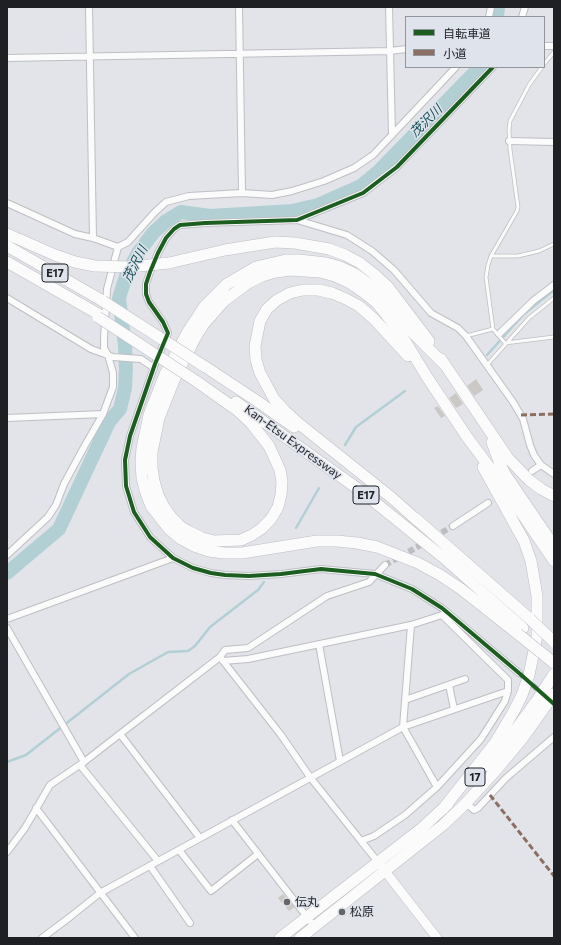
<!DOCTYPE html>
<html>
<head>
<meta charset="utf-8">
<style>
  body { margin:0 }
  #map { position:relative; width:561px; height:945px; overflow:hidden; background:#e2e4e9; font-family:Commissioner,"Noto Sans JP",sans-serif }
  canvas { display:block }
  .frame { position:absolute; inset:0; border:8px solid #1f2024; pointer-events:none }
  .legend { position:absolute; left:405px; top:16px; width:140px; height:52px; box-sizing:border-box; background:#dfe3ec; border:1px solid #92959c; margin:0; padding:5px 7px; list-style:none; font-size:12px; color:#1f2024 }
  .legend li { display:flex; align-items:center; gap:8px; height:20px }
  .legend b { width:20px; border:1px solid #92959c }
</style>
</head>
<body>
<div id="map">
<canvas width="561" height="945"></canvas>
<div class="frame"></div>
<ul class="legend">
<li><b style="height:5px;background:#1b5e20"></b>自転車道</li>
<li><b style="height:5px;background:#8d6e63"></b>小道</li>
</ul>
</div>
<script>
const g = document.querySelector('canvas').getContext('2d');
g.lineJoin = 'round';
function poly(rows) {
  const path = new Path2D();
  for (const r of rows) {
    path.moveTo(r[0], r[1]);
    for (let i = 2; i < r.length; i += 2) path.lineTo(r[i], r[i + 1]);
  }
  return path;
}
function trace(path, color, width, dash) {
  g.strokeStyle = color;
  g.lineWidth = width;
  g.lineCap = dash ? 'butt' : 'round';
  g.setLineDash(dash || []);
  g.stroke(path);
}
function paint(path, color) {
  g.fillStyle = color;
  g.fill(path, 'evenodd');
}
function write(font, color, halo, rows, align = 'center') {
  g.font = font + ' Commissioner,"Noto Sans JP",sans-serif';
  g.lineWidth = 3;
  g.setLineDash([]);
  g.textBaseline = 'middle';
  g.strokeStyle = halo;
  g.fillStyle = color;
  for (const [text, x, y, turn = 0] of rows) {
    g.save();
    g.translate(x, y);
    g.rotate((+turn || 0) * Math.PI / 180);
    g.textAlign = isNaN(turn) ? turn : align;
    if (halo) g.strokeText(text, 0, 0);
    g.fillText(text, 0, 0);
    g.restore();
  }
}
trace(poly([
  [487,355,524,314,554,290],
  [345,445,356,427,405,391],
  [296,528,319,488],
  [7,762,26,755,129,674,168,652,188,651,195,646,210,627,258,590,264,582]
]), '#b2d0d4', 2.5);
trace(poly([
  [497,17,498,7],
  [7,573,59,529,109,422,120,409,125,388,126,369,125,346,119,298,126,276,138,253,153,233,166,221,181,212,210,216,292,211,318,205,361,186,379,171,480,67]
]), '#b2d0d4', 14);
paint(poly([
  [476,379,483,390,474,396,467,386],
  [456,393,463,404,456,408,449,398],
  [438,406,445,416,441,418,434,408],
  [283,894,294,907,289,911,278,898]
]), '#ccc8c6');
trace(poly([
  [434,537,453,526],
  [385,565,426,542],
  [519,673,554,704]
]), '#bbbdc2', 6, [6, 3]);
const lane = poly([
  [544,64,554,52],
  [542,67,529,85,510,121,509,130,510,149,518,207,517,211,491,256,488,265,486,277,493,329,505,343,554,337],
  [491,256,518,256,539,251,554,244],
  [466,336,493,329],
  [487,365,529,318,554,298]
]);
const street = poly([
  [89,7,93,238],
  [239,7,242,193],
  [389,7,392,135],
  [489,17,491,7],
  [522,17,525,7],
  [544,46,554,46],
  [7,58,390,51,406,49],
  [493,67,397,167,363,193,297,220,205,223,180,225,174,229,166,238,158,253,150,272,146,284,146,294,149,302,163,322,168,333,155,364,130,436,125,460,126,486,134,512,150,537,173,558,193,568,211,573,225,575,249,576,281,574,321,569,375,574,412,589,442,608,519,673],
  [509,141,554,142],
  [7,203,75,234,93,238,118,247,128,242,155,212,166,202,189,196,242,193,272,195,292,191,324,181,354,168,373,155,456,67],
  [297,220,347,235,372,251,394,270,431,313,458,328,466,336,513,402,523,419,530,445,534,455,541,465,554,474],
  [7,298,91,349,113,357,141,359,154,368],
  [499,334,533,301,554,285],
  [7,418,103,414],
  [532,471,541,465],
  [453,526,488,503],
  [7,555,48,517,56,505,64,484,84,447,103,414,113,387,113,373,108,355,104,348,104,338,107,289,118,247],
  [7,619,173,558],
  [411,625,403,727,437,787],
  [7,628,84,762],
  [319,644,340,761],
  [220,657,281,735,310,777,361,841],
  [223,661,248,659,411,625,442,615],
  [449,685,454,709],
  [405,700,465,679],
  [120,734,200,838],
  [80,765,158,861],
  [466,803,474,810,478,808,506,778,554,737],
  [36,808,135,938],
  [232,820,314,926],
  [179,850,211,891,258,854],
  [7,852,25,828,50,785,84,762,120,734,220,657,225,650,248,648,327,596,369,582,385,565],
  [378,862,361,841,374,836,405,815,437,787,481,739,505,701,508,691,508,680,442,615],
  [150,866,190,923],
  [42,938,70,917,100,893,403,727,508,691]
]);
const secondary = poly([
  [381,866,437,938]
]);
const highway = poly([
  [7,234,55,255,75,262,95,266],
  [7,246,103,301],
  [7,262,100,315],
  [169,263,225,250,275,242,295,243,329,249,345,255,360,263,374,274,388,287,429,341],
  [408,356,374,319,359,306,346,299,332,293,318,290,303,290,290,293,277,300,267,309,260,321,255,346,256,360,260,373,274,399,285,411,298,423,392,498,419,522],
  [441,359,508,458,529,480,541,489,554,496],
  [445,365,415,335,383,296,370,285,355,274,340,267,326,263,299,260,286,260,256,267,227,284,204,307,187,333,165,374,149,415,142,448,141,462,142,478,146,493,151,506,169,529,181,539,194,546,209,551,224,553,242,553,317,541,337,541,357,543,377,547,418,563,440,575,461,589,518,634],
  [204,366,257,401,294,427],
  [196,381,237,410,251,423,269,446,280,470,282,482,281,495,278,507,271,519,261,529,252,535,241,540,214,541,202,538,190,532,181,527,172,518,164,507,158,495,154,481,152,468,152,452,159,418,174,380,195,338,203,325,224,301,248,283,262,276,276,272,290,270,320,272,335,276,350,283,363,292,377,303,399,331,427,377,467,437,499,480,554,561],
  [236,402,361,491,444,558,523,628],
  [492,442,500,464,505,474,554,546],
  [415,518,530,619],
  [485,766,506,743,538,699,554,674],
  [443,809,495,743,514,711,522,695,529,675,537,636,537,596,531,561,524,541,483,467],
  [280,938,422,828,448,804],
  [300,938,443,825,466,803,497,769,522,739,554,694]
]);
trace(lane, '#bdbfc3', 4.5);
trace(street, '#bdbfc3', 8);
trace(secondary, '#bdbfc3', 10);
trace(highway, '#bdbfc3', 12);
trace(lane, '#fbfbfc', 3);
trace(street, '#fbfbfc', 6);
trace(secondary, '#fbfbfc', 9);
trace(highway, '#fbfbfc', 11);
const highwayBridge = poly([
  [95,266,129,267,169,263],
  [103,301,204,366],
  [98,317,196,381],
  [530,619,554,642],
  [518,634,554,663]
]);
trace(highwayBridge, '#bdbfc3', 12, []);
trace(highwayBridge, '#fbfbfc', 11);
trace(poly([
  [521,415,554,414],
  [490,795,554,876]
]), '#8d6e63', 3, [6, 3]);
trace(poly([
  [493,67,397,167,363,193,297,220,205,223,180,225,174,229,166,238,158,253,150,272,146,284,146,294,149,302,163,322,168,333,155,364,130,436,125,460,126,486,134,512,150,537,173,558,193,568,211,573,225,575,249,576,281,574,321,569,375,574,412,589,442,608,519,673,554,704]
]), '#1b5e20', 4);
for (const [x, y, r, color] of [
  [287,902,4,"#636569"],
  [342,912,4,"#636569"]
]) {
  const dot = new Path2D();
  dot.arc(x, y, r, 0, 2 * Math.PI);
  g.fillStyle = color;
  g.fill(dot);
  trace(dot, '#dfe3ec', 1.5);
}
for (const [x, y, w] of [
  [55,273,26],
  [366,495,26],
  [475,777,20]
]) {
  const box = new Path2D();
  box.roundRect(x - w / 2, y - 9, w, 18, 3);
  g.fillStyle = '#dfe3ec';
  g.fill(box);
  trace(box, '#1f2024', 1);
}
write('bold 11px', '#1f2024', null, [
  ["E17",55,273],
  ["E17",366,495],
  ["17",475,777]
]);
write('12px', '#1f2024', '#dfe3ec', [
  ["Kan-Etsu Expressway",293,442,36]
]);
write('12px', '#1f2024', '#dfe3ec', [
  ["伝丸",295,902],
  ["松原",350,912]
], 'left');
write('italic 13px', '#165257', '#dfe3ec', [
  ["茂沢川",426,121,-45],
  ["茂沢川",135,264,-63]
]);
</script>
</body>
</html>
